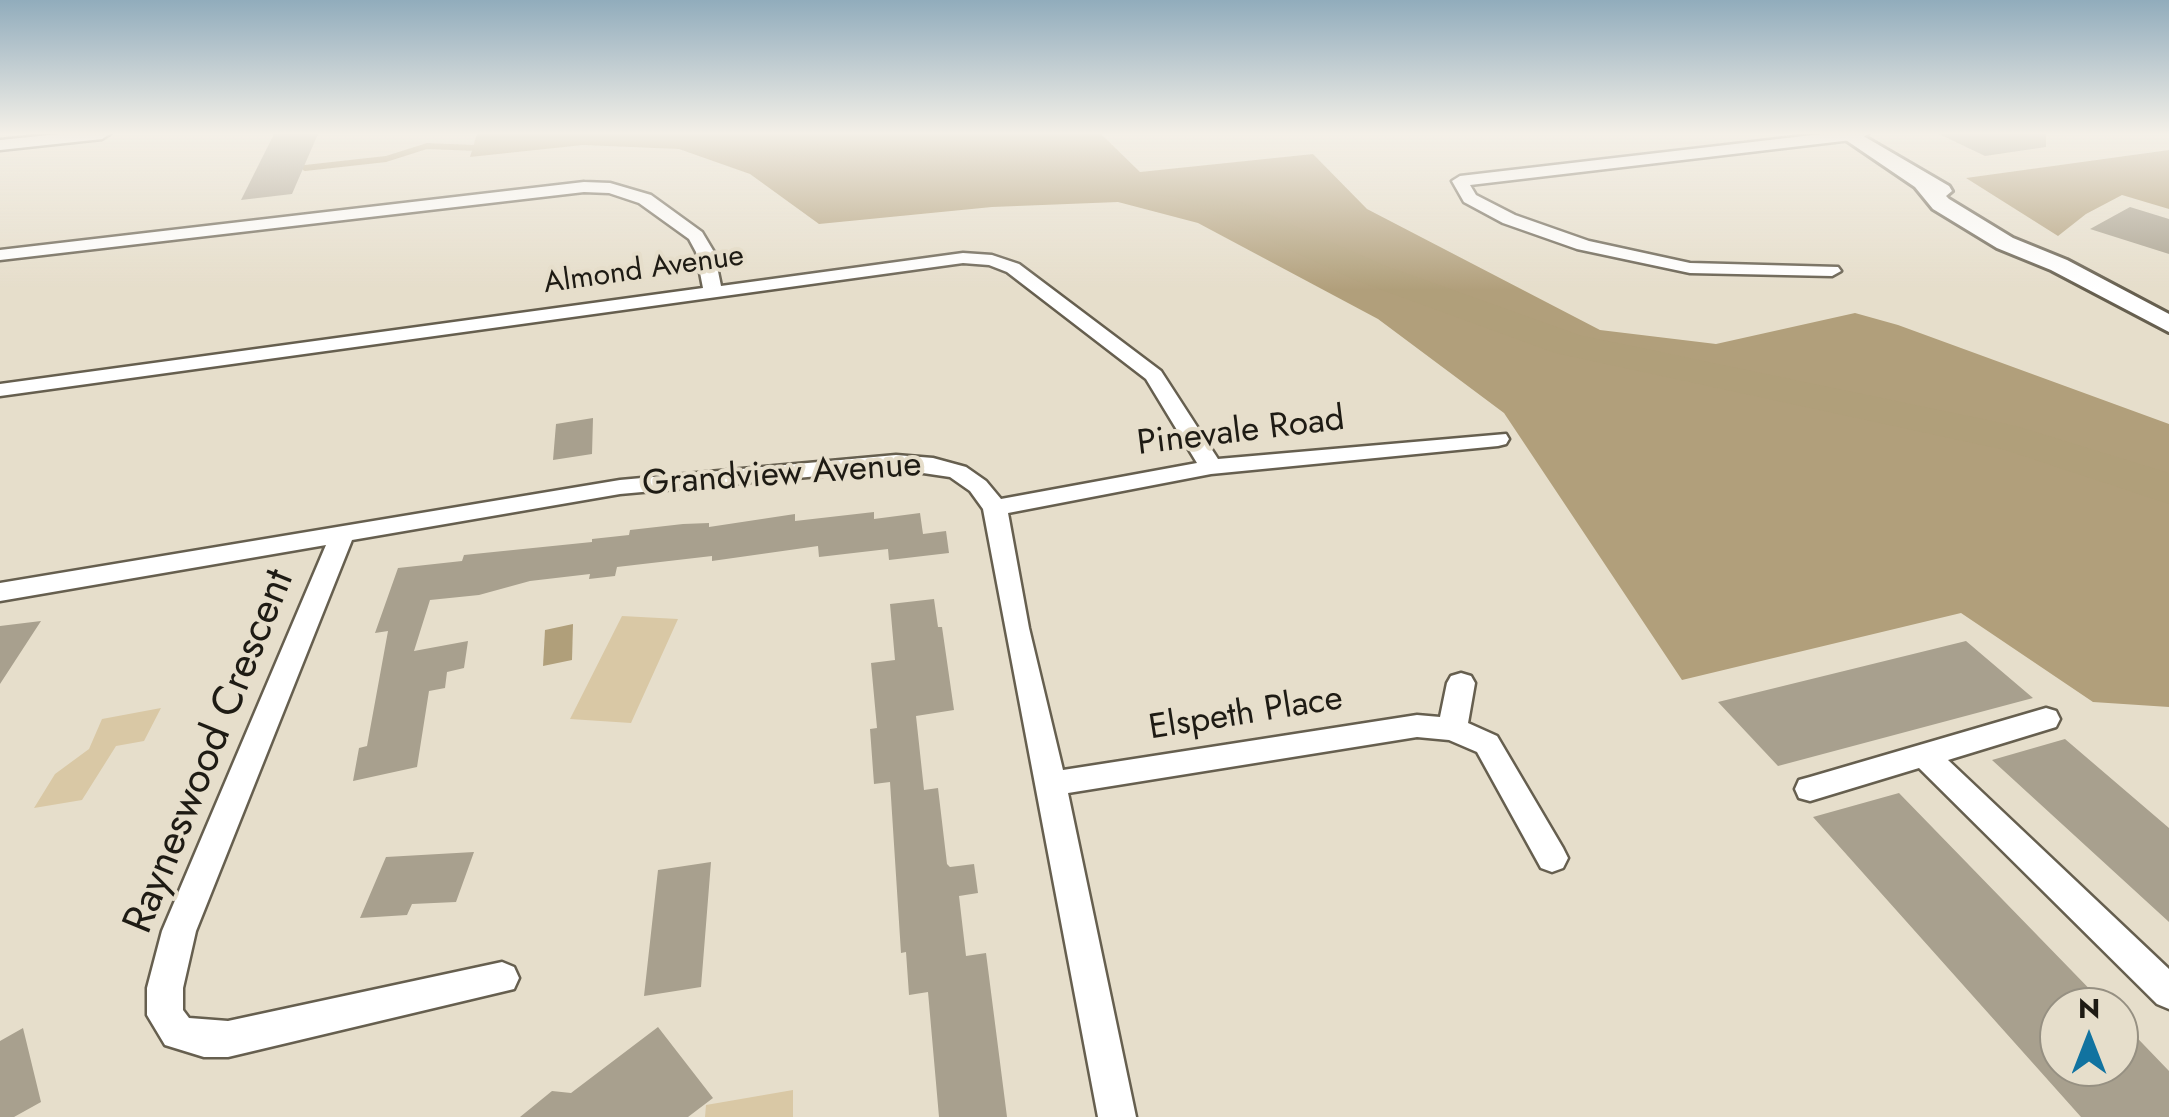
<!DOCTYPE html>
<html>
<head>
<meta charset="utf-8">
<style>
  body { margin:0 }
  #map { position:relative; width:2169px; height:1117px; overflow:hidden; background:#e6decb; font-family:Jost,sans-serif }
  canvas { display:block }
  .north { position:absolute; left:2039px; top:987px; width:100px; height:100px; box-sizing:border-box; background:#e6decb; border:2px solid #969082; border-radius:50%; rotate:0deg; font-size:28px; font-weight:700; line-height:40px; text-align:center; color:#1e1b14 }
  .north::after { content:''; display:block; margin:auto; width:35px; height:45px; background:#1173a0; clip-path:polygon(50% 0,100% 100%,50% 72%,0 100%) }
</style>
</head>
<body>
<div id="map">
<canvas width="2169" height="1117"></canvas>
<div class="north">N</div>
</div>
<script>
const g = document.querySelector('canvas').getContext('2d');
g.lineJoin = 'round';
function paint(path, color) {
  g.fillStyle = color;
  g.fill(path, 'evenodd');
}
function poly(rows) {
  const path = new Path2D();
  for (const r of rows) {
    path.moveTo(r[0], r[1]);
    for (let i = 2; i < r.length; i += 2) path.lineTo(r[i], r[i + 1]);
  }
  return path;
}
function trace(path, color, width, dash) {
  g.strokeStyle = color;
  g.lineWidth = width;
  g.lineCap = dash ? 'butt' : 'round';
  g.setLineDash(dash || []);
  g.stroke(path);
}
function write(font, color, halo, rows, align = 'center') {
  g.font = font + ' Jost,sans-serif';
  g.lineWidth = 8;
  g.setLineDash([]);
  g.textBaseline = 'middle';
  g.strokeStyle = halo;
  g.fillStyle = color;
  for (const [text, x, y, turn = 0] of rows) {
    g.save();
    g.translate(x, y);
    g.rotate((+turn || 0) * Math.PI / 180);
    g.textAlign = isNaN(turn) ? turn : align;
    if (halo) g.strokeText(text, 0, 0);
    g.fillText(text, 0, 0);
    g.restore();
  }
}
paint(poly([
  [622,616,678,619,631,723,570,719],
  [161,708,144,741,116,746,82,800,34,808,55,774,89,749,102,719],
  [793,1090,793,1117,705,1117,706,1105]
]), '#d9c8a5');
paint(poly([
  [477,134,1101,134,1140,172,1313,154,1367,209,1600,330,1716,344,1855,313,1898,325,2169,424,2169,707,2093,702,1961,613,1682,680,1504,413,1378,319,1198,223,1118,202,992,207,819,224,750,174,679,149,583,145,470,157],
  [2169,150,2169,209,2122,195,2086,214,2058,236,1966,178]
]), '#b19f7b');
paint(poly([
  [573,624,572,660,543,666,545,630]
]), '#b09f7a');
trace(poly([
  [741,134,756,137],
  [305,168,386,159,427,146,476,148,494,142,498,134]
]), '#b09f7a', 6);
paint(poly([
  [743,134,780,134,821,145,897,145,933,155,1193,181,1383,265,1579,335,2016,426,2169,473,2169,504,2005,450,1555,353,1357,281,1174,197,931,173,895,163,821,163,745,143,743,134]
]), '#b09f7a');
paint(poly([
  [274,134,318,134,292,194,241,200],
  [1939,134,2046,134,2046,147,1985,156],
  [2130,207,2169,219,2169,254,2090,229],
  [593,418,592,454,553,460,556,424],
  [874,512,874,519,920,513,923,534,946,531,949,553,889,560,888,549,819,557,818,546,712,561,712,556,617,567,615,576,589,579,590,574,530,581,479,595,430,600,414,651,468,641,464,668,447,672,445,688,429,691,417,767,353,781,359,748,367,746,388,631,375,633,398,568,462,561,464,555,592,542,592,539,629,535,630,530,683,524,709,523,709,527,795,514,795,521],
  [934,599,938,627,942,627,954,710,916,716,924,790,938,788,947,864,950,867,974,864,978,893,959,896,966,956,986,953,1007,1117,939,1117,928,992,909,995,906,952,901,953,890,782,874,784,870,729,877,728,871,663,895,660,890,604],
  [41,621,0,684,0,626],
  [1966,641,2033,698,1778,766,1718,702],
  [2065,739,2169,828,2169,922,1992,760],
  [1899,793,2107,1007,2059,1007,2059,1067,2119,1067,2119,1019,2169,1071,2169,1117,2081,1117,1813,817],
  [474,852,456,902,412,904,407,915,360,918,386,857],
  [711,862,701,987,644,996,658,870],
  [658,1027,713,1098,688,1117,520,1117,552,1091,571,1093],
  [23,1028,41,1102,14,1117,0,1117,0,1041]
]), '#a8a08e');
const minor = poly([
  [59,134,110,134,102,139,0,150,0,140,59,134],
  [1821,134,1868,134,1860,139,1470,185,1476,195,1515,215,1589,241,1690,263,1838,267,1841,271,1832,276,1690,273,1577,249,1503,223,1464,202,1452,181,1460,176,1821,134],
  [584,182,610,183,651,195,702,232,714,252,721,286,963,253,992,255,1019,264,1161,371,1218,459,1506,434,1509,439,1506,444,1498,446,1211,474,1008,513,1029,628,1063,770,1417,715,1440,717,1447,683,1451,676,1461,673,1471,676,1475,683,1468,723,1497,736,1563,848,1568,858,1563,868,1552,872,1541,868,1477,752,1449,740,1417,737,1068,793,1136,1117,1098,1117,983,509,970,491,950,477,896,469,620,494,352,540,196,931,183,988,183,1010,189,1018,228,1021,502,962,514,967,519,978,514,989,228,1057,204,1057,165,1045,147,1015,147,988,162,931,326,545,0,601,0,583,620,480,896,455,933,458,966,467,986,481,1001,499,1197,463,1146,379,1007,272,989,265,963,263,0,396,0,384,703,288,696,252,689,239,639,203,609,193,584,192,0,260,0,250,584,182],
  [2046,708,2056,711,2060,719,2056,727,1948,760,2169,969,2169,1009,2157,1004,1919,768,1810,801,1799,798,1795,789,1799,780,1810,777,2046,708]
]);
const major = poly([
  [1837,134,1860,134,1949,186,1952,191,1946,196,1949,199,2013,238,2067,260,2169,314,2169,332,2051,270,1997,248,1933,209,1915,187,1837,134]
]);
trace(minor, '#665f4f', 5);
trace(major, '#665f4f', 6);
paint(minor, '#fff');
paint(major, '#fff');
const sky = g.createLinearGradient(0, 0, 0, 290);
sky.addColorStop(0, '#91acbc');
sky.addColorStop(0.46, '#f4f0e8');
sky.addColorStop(1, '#f4f0e800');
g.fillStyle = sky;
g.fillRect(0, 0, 2169, 290);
write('30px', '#1e1b14', '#e6decb', [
  ["Almond Avenue",644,271,-8]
]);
write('35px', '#1e1b14', '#e6decb', [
  ["Pinevale Road",1241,433,-7],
  ["Grandview Avenue",782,476,-4],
  ["Elspeth Place",1246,715,-9]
]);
write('42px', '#1e1b14', '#e6decb', [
  ["Rayneswood Crescent",211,752,-68]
]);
</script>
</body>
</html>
